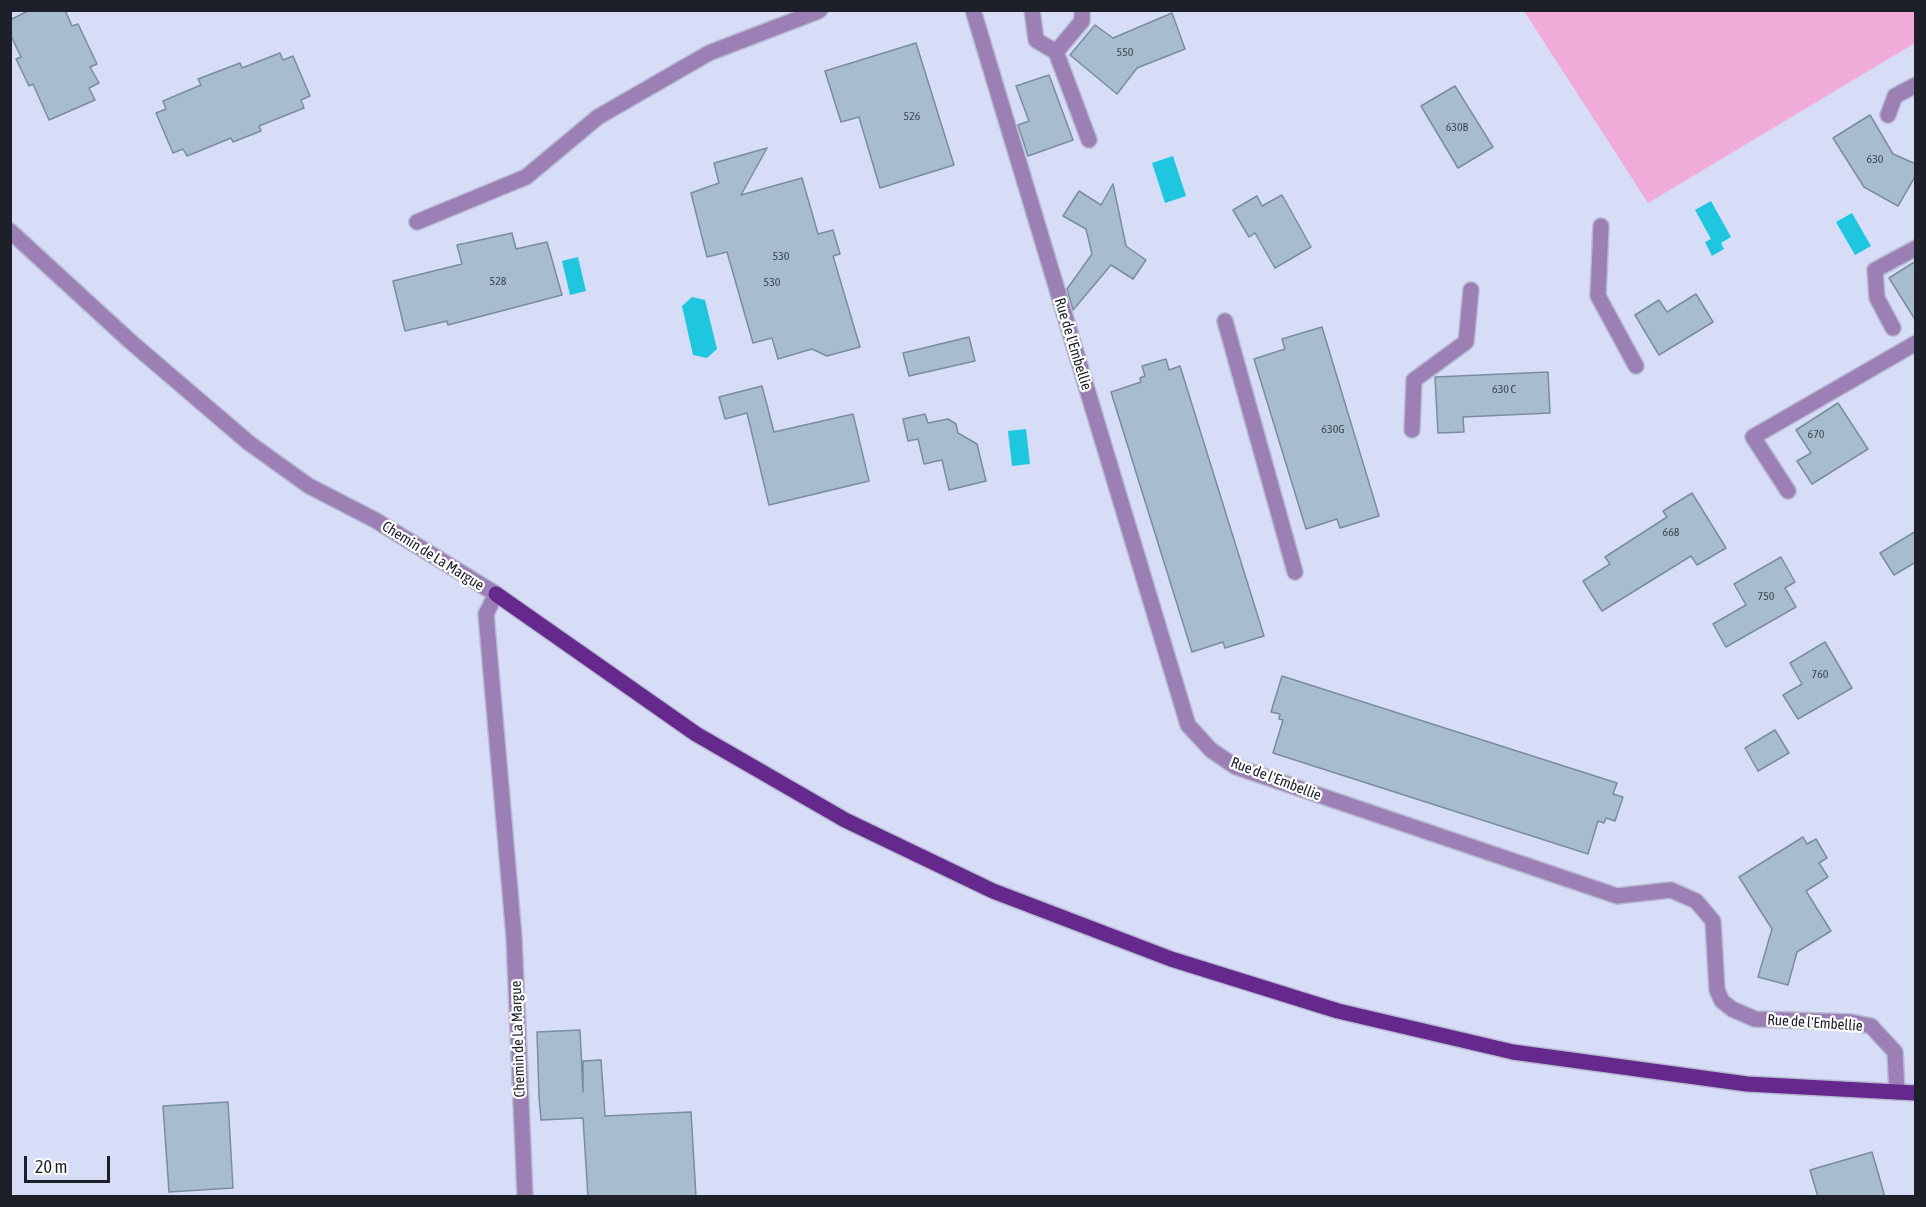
<!DOCTYPE html>
<html>
<head>
<meta charset="utf-8">
<style>
  body { margin:0 }
  #map { position:relative; width:1926px; height:1207px; overflow:hidden; background:#d7ddf6; font-family:"Asap Condensed",sans-serif }
  canvas { display:block }
  .frame { position:absolute; inset:0; border:12px solid #1e2029; pointer-events:none }
  .scale { position:absolute; left:24px; top:1156px; width:86px; height:27px; box-sizing:border-box; border:3px solid #1e2029; border-top:0; padding-left:8px; font-size:18px; line-height:21px; white-space:nowrap; color:#1e2029; -webkit-text-stroke:4px #fff; paint-order:stroke }
</style>
</head>
<body>
<div id="map">
<canvas width="1926" height="1207"></canvas>
<div class="frame"></div>
<div class="scale">20 m</div>
</div>
<script>
const g = document.querySelector('canvas').getContext('2d');
g.lineJoin = 'round';
function paint(path, color) {
  g.fillStyle = color;
  g.fill(path, 'evenodd');
}
function poly(rows) {
  const path = new Path2D();
  for (const r of rows) {
    path.moveTo(r[0], r[1]);
    for (let i = 2; i < r.length; i += 2) path.lineTo(r[i], r[i + 1]);
  }
  return path;
}
function trace(path, color, width, dash) {
  g.strokeStyle = color;
  g.lineWidth = width;
  g.lineCap = dash ? 'butt' : 'round';
  g.setLineDash(dash || []);
  g.stroke(path);
}
function write(font, color, halo, rows, align = 'center') {
  g.font = font + ' "Asap Condensed",sans-serif';
  g.lineWidth = 4.5;
  g.setLineDash([]);
  g.textBaseline = 'middle';
  g.strokeStyle = halo;
  g.fillStyle = color;
  for (const [text, x, y, turn = 0] of rows) {
    g.save();
    g.translate(x, y);
    g.rotate((+turn || 0) * Math.PI / 180);
    g.textAlign = isNaN(turn) ? turn : align;
    if (halo) g.strokeText(text, 0, 0);
    g.fillText(text, 0, 0);
    g.restore();
  }
}
paint(poly([
  [1524,11,1915,11,1915,43,1648,203]
]), '#f0abd8');
paint(poly([
  [1173,156,1186,196,1165,203,1152,163],
  [1711,201,1731,237,1721,243,1724,249,1712,256,1705,242,1711,239,1695,210],
  [1852,213,1871,246,1855,255,1836,222],
  [578,257,586,291,570,295,562,261],
  [692,297,705,300,717,349,707,358,693,355,682,306],
  [1026,429,1030,464,1012,466,1008,431]
]), '#1ec6e0');
const building = poly([
  [30,10,65,10,72,26,78,24,97,64,90,67,99,83,89,88,95,100,49,120,33,84,29,86,16,59,21,57,10,34,10,20,30,10],
  [1172,13,1185,49,1137,68,1117,94,1070,55,1095,25,1113,38,1172,13],
  [916,43,954,165,880,188,859,117,841,122,825,71,916,43],
  [280,53,283,60,293,56,310,96,301,100,304,108,259,126,261,131,233,142,231,138,187,156,183,149,173,153,156,113,166,109,163,101,201,85,198,79,240,63,242,68,280,53],
  [1049,75,1073,140,1028,156,1018,125,1029,121,1016,86,1049,75],
  [1455,86,1493,147,1458,168,1421,106,1455,86],
  [1870,115,1893,154,1916,164,1916,175,1898,206,1864,187,1833,138,1870,115],
  [767,148,741,195,802,178,818,234,833,230,840,254,833,256,860,347,827,356,812,349,778,359,772,338,753,343,727,252,707,257,691,193,719,183,714,163,767,148],
  [1113,184,1126,246,1146,260,1133,279,1111,265,1073,310,1067,289,1092,254,1086,229,1063,216,1079,191,1101,205,1113,184],
  [1282,195,1311,247,1275,268,1255,233,1249,237,1233,210,1257,196,1262,206,1282,195],
  [512,233,516,249,547,242,562,295,448,325,447,321,405,331,393,281,462,264,457,245,512,233],
  [1916,261,1916,321,1889,278,1916,261],
  [1696,294,1713,322,1659,355,1635,315,1659,300,1667,312,1696,294],
  [1322,327,1379,516,1340,528,1337,519,1306,529,1254,359,1285,349,1282,339,1322,327],
  [969,337,975,361,909,376,903,353,969,337],
  [1166,359,1169,370,1180,366,1264,636,1225,648,1223,642,1192,652,1111,392,1141,382,1140,378,1145,376,1142,366,1166,359],
  [1548,372,1550,413,1463,417,1464,432,1438,433,1435,377,1548,372],
  [762,386,774,432,853,414,869,481,769,505,747,413,725,419,719,397,762,386],
  [1838,403,1868,449,1812,484,1797,461,1811,453,1796,430,1838,403],
  [925,414,928,423,948,419,956,424,958,433,977,444,986,481,949,490,942,460,924,464,918,439,908,441,903,419,925,414],
  [1692,493,1726,548,1697,565,1691,556,1602,611,1583,581,1610,564,1605,557,1667,517,1663,511,1692,493],
  [1916,531,1916,562,1894,575,1880,553,1916,531],
  [1781,557,1795,582,1785,588,1796,607,1726,647,1713,624,1746,605,1734,584,1781,557],
  [1825,642,1852,688,1798,719,1783,695,1802,684,1790,663,1825,642],
  [1282,676,1617,783,1613,794,1623,797,1615,821,1606,818,1604,823,1598,821,1588,854,1273,753,1283,720,1279,719,1280,714,1271,712,1282,676],
  [1775,730,1789,753,1758,771,1745,748,1775,730],
  [1803,837,1807,844,1816,839,1827,858,1819,863,1828,877,1806,891,1831,931,1797,952,1788,985,1758,977,1772,929,1739,877,1803,837],
  [580,1030,583,1092,583,1061,601,1060,605,1116,691,1112,696,1197,588,1197,583,1118,541,1120,539,1097,537,1032,580,1030],
  [228,1102,233,1188,169,1192,163,1106,228,1102],
  [1872,1152,1885,1197,1818,1197,1810,1170,1872,1152]
]);
paint(building, '#a7bdcf');
trace(building, '#788d9e', 1.5);
const service = poly([
  [1032,10,1036,40,1056,52,1089,140],
  [1056,52,1082,21,1082,10],
  [1888,115,1895,96,1916,85],
  [417,222,526,177,598,117,709,53,816,12],
  [1601,226,1598,296,1636,366],
  [1225,321,1295,572],
  [1893,328,1877,298,1875,270,1916,248],
  [1412,430,1414,380,1466,342,1471,290],
  [1788,491,1753,437,1916,343]
]);
const minor = poly([
  [973,10,1188,725,1211,750,1236,767,1617,896,1671,890,1696,901,1713,921,1717,990,1722,1001,1732,1009,1755,1019,1851,1022,1871,1026,1895,1052,1897,1092],
  [816,12,820,10],
  [10,231,131,342,249,443,309,486,375,520,496,594,486,614,514,937,525,1196]
]);
const primary = poly([
  [496,594,696,734,845,820,993,891,1171,959,1338,1011,1513,1052,1747,1084,1916,1093]
]);
trace(service, '#b6bbd1', 18);
trace(minor, '#b6bbd1', 18);
trace(primary, '#b6bbd1', 18);
trace(service, '#9c80b5', 15);
trace(minor, '#9c80b5', 15);
trace(primary, '#65298d', 15);
write('12px', '#404752', null, [
  ["550",1125,52],
  ["526",912,116],
  ["630B",1457,127],
  ["630",1875,159],
  ["530",781,256],
  ["528",498,281],
  ["530",772,282],
  ["630 C",1504,389],
  ["630G",1333,429],
  ["670",1816,434],
  ["668",1671,532],
  ["750",1766,596],
  ["760",1820,674]
]);
write('15px', '#1e2029', '#fff', [
  ["Rue de l'Embellie",1073,344,73],
  ["Chemin de La Margue",433,556,32],
  ["Rue de l'Embellie",1276,779,21],
  ["Rue de l'Embellie",1815,1023,4],
  ["Chemin de La Margue",518,1039,-92]
]);
</script>
</body>
</html>
